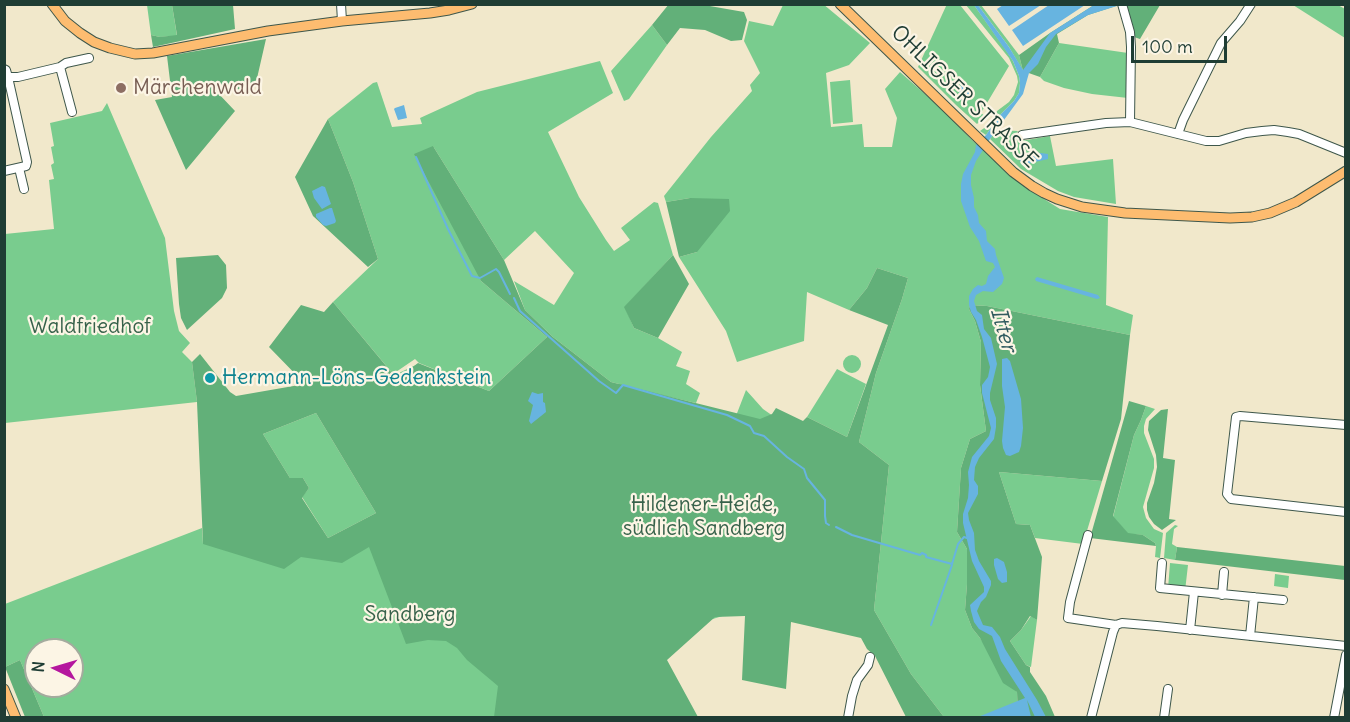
<!DOCTYPE html>
<html>
<head>
<meta charset="utf-8">
<style>
  body { margin:0 }
  #map { position:relative; width:1350px; height:722px; overflow:hidden; background:#f1e8cb; font-family:Delius,sans-serif }
  canvas { display:block }
  .frame { position:absolute; inset:0; border:6px solid #1f3d34; pointer-events:none }
  .north { position:absolute; left:24px; top:638px; width:60px; height:60px; box-sizing:border-box; background:#fcf5e5; border:2px solid #a4ab9e; border-radius:50%; rotate:275deg; font-size:16px; font-weight:700; line-height:24px; text-align:center; color:#1f3d34 }
  .north::after { content:''; display:block; margin:auto; width:21px; height:27px; background:#b5179e; clip-path:polygon(50% 0,100% 100%,50% 72%,0 100%) }
  .scale { position:absolute; left:1131px; top:36px; width:96px; height:27px; box-sizing:border-box; border:3px solid #1f3d34; border-top:0; padding-left:8px; font-size:18px; line-height:21px; white-space:nowrap; color:#1f3d34; -webkit-text-stroke:4px #fcf5e5; paint-order:stroke }
</style>
</head>
<body>
<div id="map">
<canvas width="1350" height="722"></canvas>
<div class="frame"></div>
<div class="north">N</div>
<div class="scale">100 m</div>
</div>
<script>
const g = document.querySelector('canvas').getContext('2d');
g.lineJoin = 'round';
function paint(path, color) {
  g.fillStyle = color;
  g.fill(path, 'evenodd');
}
function poly(rows) {
  const path = new Path2D();
  for (const r of rows) {
    if (r.length === 3) {
      path.moveTo(r[0] + r[2], r[1]);
      path.arc(r[0], r[1], r[2], 0, 2 * Math.PI);
      continue;
    }
    path.moveTo(r[0], r[1]);
    for (let i = 2; i < r.length; i += 2) path.lineTo(r[i], r[i + 1]);
  }
  return path;
}
function trace(path, color, width, dash) {
  g.strokeStyle = color;
  g.lineWidth = width;
  g.lineCap = dash ? 'butt' : 'round';
  g.setLineDash(dash || []);
  g.stroke(path);
}
function write(font, color, halo, rows, align = 'center') {
  g.font = font + ' Delius,sans-serif';
  g.lineWidth = 4.5;
  g.setLineDash([]);
  g.textBaseline = 'middle';
  g.strokeStyle = halo;
  g.fillStyle = color;
  for (const [text, x, y, turn = 0] of rows) {
    g.save();
    g.translate(x, y);
    g.rotate((+turn || 0) * Math.PI / 180);
    g.textAlign = isNaN(turn) ? turn : align;
    if (halo) g.strokeText(text, 0, 0);
    g.fillText(text, 0, 0);
    g.restore();
  }
}
paint(poly([
  [823,4,870,43,849,65,826,73,831,127,862,124,864,147,892,147,897,118,885,89,900,72,942,109,973,141,1025,187,1060,209,1108,217,1106,305,1133,315,1130,335,987,306,970,305,969,309,975,321,981,342,980,385,986,431,970,439,961,468,957,532,967,549,967,584,965,610,972,628,980,638,1017,692,1018,717,944,717,911,674,874,610,889,465,859,442,876,373,902,299,908,278,877,268,867,288,849,310,807,292,804,341,737,362,726,331,679,257,697,252,690,198,666,202,664,196,711,137,752,91,750,85,760,73,744,41,749,21,773,26,783,5],
  [947,4,960,5,1009,66,981,113,985,116,977,124,956,105,918,67],
  [147,5,172,5,177,36,160,37,151,35],
  [966,5,974,5,1006,50,1013,61,1019,76,1020,83,1019,93,1014,101,1000,115,986,135,980,131,990,124,997,111,1009,102,1014,95,1018,82,1017,76,1009,58],
  [978,5,981,5,1019,55,1023,71,1009,47],
  [1293,5,1338,5,1345,9,1345,38],
  [652,25,667,45,629,99,624,101,611,71],
  [1059,43,1128,53,1128,98,1092,94,1064,88,1044,81,1040,77],
  [600,61,613,93,548,132,579,197,606,240,614,251,630,240,621,228,654,202,658,203,673,255,625,307,634,328,658,338,682,352,676,366,690,371,686,384,700,393,696,403,653,393,734,421,746,390,763,409,786,425,799,617,732,613,700,623,549,717,44,717,20,660,5,667,5,604,202,528,203,544,331,540,381,515,386,379,418,364,487,394,612,397,619,384,611,382,553,337,525,310,514,281,554,305,574,273,535,231,504,260,433,146,481,281,547,337,489,391,419,363,415,359,393,374,333,302,378,259,353,182,328,119,373,83,377,82,392,127,422,124,420,118,477,92],
  [36,650,72,650,72,686,36,686],
  [850,80,853,122,833,124,830,82],
  [107,103,165,238,174,311,179,331,190,343,182,352,192,362,197,402,5,423,5,234,54,229,49,180,54,179,51,165,54,163,51,147,54,146,50,123,102,111],
  [996,130,1018,131,1013,138,1021,141,1050,136,1056,166,1113,159,1116,204,1074,197,1058,191,1021,169,990,139],
  [852,364,9],
  [837,369,866,384,847,437,807,417],
  [1146,406,1155,409,1146,419,1144,426,1144,433,1154,459,1154,468,1143,507,1146,518,1154,529,1163,533,1160,558,1155,557,1156,546,1155,543,1143,535,1128,534,1113,517,1134,435,1141,420],
  [316,413,376,513,328,538,302,497,309,488,303,478,290,478,263,434],
  [999,472,1102,481,1083,544,1035,538,1030,525,1016,524],
  [1175,525,1178,526,1174,529,1172,544,1177,547,1175,560,1164,558,1166,533],
  [1170,563,1188,565,1185,591,1168,589],
  [1275,574,1289,576,1288,588,1274,586],
  [1031,616,1037,620,1031,667,1026,665,1010,641,1021,630]
]), '#79cc8e');
paint(poly([
  [669,4,704,5,744,12,747,20,742,40,731,41,705,30,680,28,667,45,652,25],
  [172,5,233,5,235,29,153,47,151,35,160,37,177,35],
  [1094,5,1119,5,1088,15,1057,34,1059,43,1040,77,1023,71,1019,55,1050,33],
  [1125,5,1160,5,1140,39,1134,37],
  [266,39,255,87,217,92,235,111,186,170,155,100,172,97,167,56],
  [328,119,353,182,378,259,368,267,313,216,295,177],
  [433,146,504,260,525,310,553,337,611,382,760,419,772,414,776,408,803,421,807,417,847,437,888,325,849,310,867,288,877,268,908,278,902,299,876,373,859,442,889,465,874,610,911,674,944,717,906,717,875,656,867,649,861,638,791,622,786,689,742,680,745,616,715,617,667,660,698,717,494,717,498,686,467,660,457,648,446,641,428,640,406,644,369,547,342,563,301,557,284,569,203,544,197,402,192,362,200,354,230,392,236,396,305,384,269,347,301,305,324,312,333,302,397,379,418,363,489,391,547,337,481,281,414,154],
  [316,413,376,513,328,538,302,498,309,488,303,478,290,478,263,434],
  [690,198,729,199,730,211,697,252,679,257,666,202],
  [218,255,226,265,227,288,222,298,187,330,181,318,179,304,176,258],
  [673,255,689,284,658,338,634,328,624,307],
  [970,305,987,306,1130,335,1121,419,1102,481,999,472,1016,524,1030,525,1042,557,1037,620,1030,616,1021,630,1010,641,1026,665,1030,667,1030,672,1046,696,1055,717,1018,717,1017,692,1003,683,980,638,972,628,965,610,967,584,967,549,957,532,961,468,970,439,986,431,980,385,981,342,975,321,969,309],
  [1129,401,1146,406,1141,420,1134,435,1113,516,1128,533,1143,535,1155,543,1156,546,1090,538],
  [1168,409,1163,458,1175,460,1169,519,1176,520,1162,530,1154,524,1149,517,1147,510,1147,503,1154,483,1157,467,1156,455,1148,430,1149,421,1161,410],
  [1177,547,1345,566,1345,580,1175,560],
  [20,660,44,717,25,717,5,667]
]), '#62b079');
paint(poly([
  [974,5,978,5,1009,47,1023,70,1050,33,1094,5,1120,5,1088,15,1056,34,1046,47,1038,64,1029,73,1023,94,990,139,976,161,971,175,971,185,974,198,974,207,978,215,979,223,986,231,987,241,995,249,996,255,1004,278,1002,284,993,292,983,291,976,295,974,301,977,311,982,315,984,329,991,338,997,364,990,393,990,400,996,418,996,427,994,439,979,458,975,467,974,480,978,486,978,494,968,513,969,520,974,533,975,550,979,561,991,581,991,585,986,597,981,602,977,611,983,625,992,627,1000,637,1005,649,1037,700,1046,717,1035,717,1027,700,1031,717,978,717,1025,698,1001,661,992,636,979,629,974,622,971,611,970,605,984,592,984,587,972,561,963,523,963,514,968,498,969,485,968,472,972,457,989,436,991,428,982,393,982,385,988,377,990,367,982,337,976,320,971,312,969,305,969,296,973,289,978,285,982,286,986,284,988,276,995,267,993,263,986,261,979,241,970,227,961,201,961,184,963,174,975,152,976,145,986,135,1000,115,1014,101,1019,93,1020,83,1019,76,1013,61],
  [1003,5,1003,4,1041,5,1009,26,997,9],
  [1049,5,1085,5,1023,46,1012,30],
  [964,84,968,86,970,92,969,99,967,101,962,101,959,96,959,88,960,86],
  [404,105,407,118,398,120,394,109,395,108],
  [1041,153,1048,154,1048,159,1022,165,1019,159,1020,155],
  [322,186,325,187,331,204,322,209,314,198,312,191],
  [330,208,332,208,336,221,335,223,326,226,323,225,316,217,316,214],
  [1037,277,1098,295,1100,298,1097,299,1036,281,1035,279],
  [1007,358,1010,361,1021,399,1023,428,1021,446,1019,452,1010,456,1006,455,1003,448,1002,441,1005,407,1002,386,1002,359],
  [532,392,538,394,543,393,543,402,545,403,546,412,531,424,529,421,533,405,528,401],
  [997,558,1004,562,1007,572,1007,582,1002,583,998,579,994,565,994,559]
]), '#67b4e0');
trace(poly([
  [416,157,448,229,472,276,480,278,496,269,499,272,510,294],
  [514,298,520,311,599,381,616,393,623,385,727,415,750,426,754,433,764,436,787,457,804,469,807,478,825,500,825,516,826,523,829,525],
  [836,527,852,535,920,555,922,553,926,555,926,557,952,564,958,544,964,537,967,538],
  [931,625,952,565]
]), '#67b4e0', 2);
const minor = poly([
  [341,4,342,21],
  [1122,4,1130,32,1131,47,1130,122],
  [60,67,72,112],
  [4,69,6,70,8,77,27,162,26,166,4,171],
  [8,77,18,77,60,67,66,63,89,58],
  [1178,134,1183,120,1221,43,1240,21,1251,4],
  [1022,135,1106,123,1130,122,1206,141,1219,141,1246,133,1262,131,1274,130,1288,132,1299,134,1346,153],
  [19,168,24,189],
  [1346,425,1240,416,1236,417,1227,494,1231,499,1346,512],
  [1088,535,1070,602,1068,618,1116,625,1122,623,1157,626,1346,646],
  [1162,563,1160,588,1283,600],
  [1222,595,1224,572],
  [1190,630,1194,592],
  [1250,636,1254,597],
  [848,718,852,696,857,680,868,665,870,657],
  [1091,718,1113,632,1116,625],
  [1164,718,1168,689],
  [1334,718,1346,655]
]);
const major = poly([
  [52,4,65,21,80,33,94,42,110,48,135,54,153,53,268,31,342,21,430,13,449,10,472,4],
  [840,4,1013,172,1032,186,1044,193,1057,199,1082,207,1125,213,1230,218,1252,217,1270,213,1296,202,1346,171],
  [4,689,16,718]
]);
trace(minor, '#3e574b', 10);
trace(major, '#3e574b', 11);
trace(minor, '#fff', 8);
trace(major, '#fdbc70', 9);
for (const [x, y, r, color] of [
  [121,88,6,"#8d6e63"],
  [210,378,6,"#0f9aa8"]
]) {
  const dot = new Path2D();
  dot.arc(x, y, r, 0, 2 * Math.PI);
  g.fillStyle = color;
  g.fill(dot);
  trace(dot, '#fcf5e5', 2);
}
write('21px', '#785e54', '#fcf5e5', [
  ["Märchenwald",133,88]
], 'left');
write('21px', '#1f3d34', '#fcf5e5', [
  ["OHLIGSER STRASSE",964,97,44]
]);
write('21px', '#36614a', '#fcf5e5', [
  ["Waldfriedhof",90,327],
  ["Hildener-Heide,",704,505],
  ["südlich Sandberg",704,529],
  ["Sandberg",410,615]
]);
write('21px', '#0d838f', '#fcf5e5', [
  ["Hermann-Löns-Gedenkstein",222,378]
], 'left');
write('italic 22px', '#315b5f', '#fcf5e5', [
  ["Itter",1003,330,74]
]);
</script>
</body>
</html>
